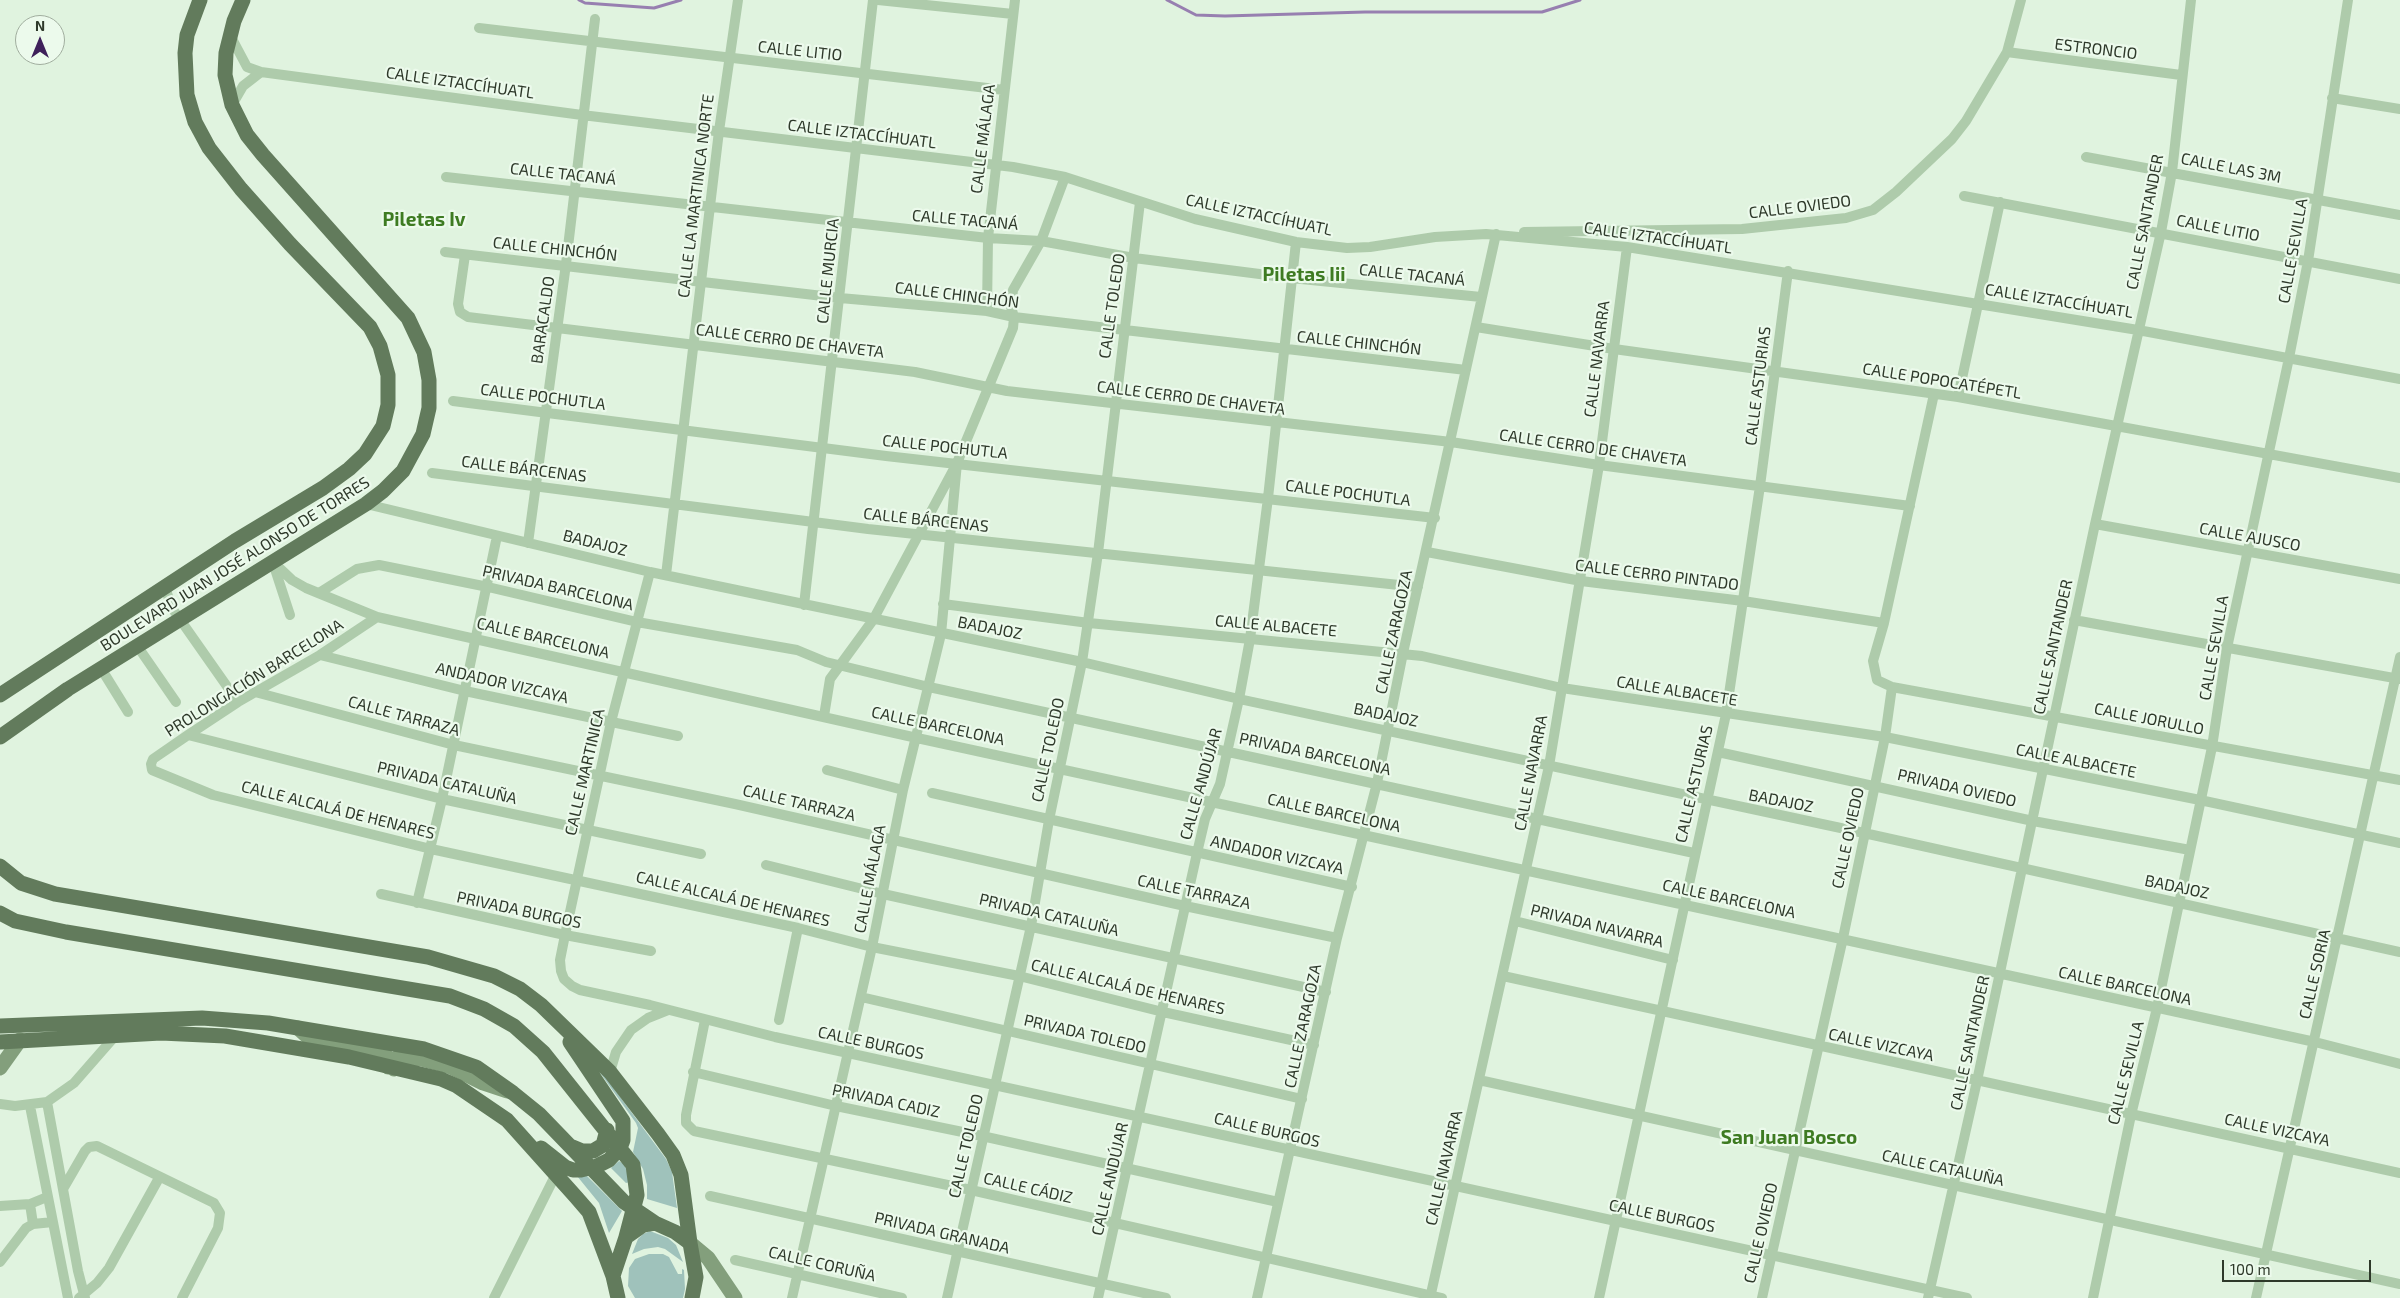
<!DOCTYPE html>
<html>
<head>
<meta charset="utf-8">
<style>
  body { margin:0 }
  #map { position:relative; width:2400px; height:1298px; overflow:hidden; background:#e0f3df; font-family:"Exo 2",sans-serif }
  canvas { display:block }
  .north { position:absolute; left:15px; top:15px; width:50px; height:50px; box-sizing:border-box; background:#ecfaec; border:1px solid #a0ad9e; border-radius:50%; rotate:0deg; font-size:14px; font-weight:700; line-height:20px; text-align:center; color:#2e392a }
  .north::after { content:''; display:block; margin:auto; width:18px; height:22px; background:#3e205a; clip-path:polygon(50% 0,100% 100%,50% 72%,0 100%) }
  .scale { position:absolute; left:2222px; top:1260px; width:149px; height:22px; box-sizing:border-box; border:2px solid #2e392a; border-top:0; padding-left:6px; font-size:15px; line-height:18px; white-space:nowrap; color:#2e392a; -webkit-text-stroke:4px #ecfaec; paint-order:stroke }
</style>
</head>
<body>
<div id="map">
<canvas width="2400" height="1298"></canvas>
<div class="north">N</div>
<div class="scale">100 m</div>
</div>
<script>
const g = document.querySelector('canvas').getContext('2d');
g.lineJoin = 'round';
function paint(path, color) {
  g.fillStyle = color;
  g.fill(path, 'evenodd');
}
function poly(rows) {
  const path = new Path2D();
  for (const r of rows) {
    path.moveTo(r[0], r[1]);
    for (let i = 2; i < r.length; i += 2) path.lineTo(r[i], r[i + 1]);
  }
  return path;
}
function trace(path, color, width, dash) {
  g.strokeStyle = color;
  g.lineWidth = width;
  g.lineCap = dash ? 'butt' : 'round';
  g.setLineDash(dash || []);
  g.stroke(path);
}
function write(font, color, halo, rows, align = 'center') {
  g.font = font + ' "Exo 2",sans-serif';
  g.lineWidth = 4.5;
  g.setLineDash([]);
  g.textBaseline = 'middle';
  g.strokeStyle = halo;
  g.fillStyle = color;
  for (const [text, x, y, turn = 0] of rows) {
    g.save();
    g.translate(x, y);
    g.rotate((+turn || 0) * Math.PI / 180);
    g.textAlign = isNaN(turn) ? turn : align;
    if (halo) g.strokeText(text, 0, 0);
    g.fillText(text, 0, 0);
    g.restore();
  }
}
paint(poly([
  [589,1055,666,1159,672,1172,677,1208,647,1199,647,1185,643,1169,633,1152,638,1128,636,1123,588,1056],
  [619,1161,624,1164,627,1171,630,1182,626,1183,611,1168],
  [577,1176,587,1176,622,1211,609,1233,599,1203],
  [650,1231,668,1238,676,1245,683,1262,665,1249,658,1247,644,1249,632,1254,638,1239,643,1234],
  [649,1254,663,1254,669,1257,678,1274,682,1274,682,1269,684,1270,685,1289,683,1298,635,1298,628,1286,629,1268,635,1259]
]), '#9fc2bb');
trace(poly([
  [579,0,585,3,654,8,681,0],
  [1167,0,1196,15,1225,16,1365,12,1542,12,1580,0]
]), '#977fb0', 3);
trace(poly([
  [878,0,1013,14],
  [479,28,1004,90],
  [230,35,247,67,261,72,582,115,1013,167,1065,177,1195,219,1296,242,1347,248,1370,247,1435,237,1486,234,1627,247,2138,330,2400,379],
  [2007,52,2181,75],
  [2332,98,2400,109],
  [232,105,243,86,261,72],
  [2086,157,2400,215],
  [446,177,988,238,1041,241,1134,258,1291,278,1481,297],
  [1964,196,2400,279],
  [1524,232,1742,229,1846,218,1873,210,1896,192,1952,139,1966,121,2007,52,2021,0],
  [445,252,840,298,987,311,1014,317,1466,370],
  [465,255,458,304,460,312,468,317,915,372,1007,391,1451,442,1599,465,1910,506],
  [987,311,988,238,1015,0],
  [1476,327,1614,349,1958,397,2400,478],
  [1934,394,1884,623,1873,661,1877,680,1892,687,2400,780],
  [1958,397,2000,202],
  [453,401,886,456,1435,518],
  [432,473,868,529,1418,587],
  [366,504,650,572,1082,662,1239,699,1864,833,2400,952],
  [2095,524,2400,579],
  [528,543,566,264,595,19],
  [1427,552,1581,581,1743,601,1884,623],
  [273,562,292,580,306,588,377,617,917,738,2315,1042,2400,1064],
  [273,563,290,615],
  [650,572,611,722,565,935,560,960,561,971,564,979,572,986,580,990,650,1005,775,1037,1967,1298],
  [666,575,719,131,738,0],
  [165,587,172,608,238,702],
  [319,593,357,569,379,565,488,587,637,622,797,650,826,662,929,687,1694,853],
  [943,604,1089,623,1422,656,1562,688,1885,737,2200,800,2400,843],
  [804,605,873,0],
  [377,617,320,655,238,702,188,735,153,759,151,764,152,770,213,795,431,849,798,928,872,947,1019,976,1163,1012,1314,1045],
  [2074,620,2400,679],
  [138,647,176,702],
  [320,655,465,691,678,736],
  [102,670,128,712],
  [255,692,454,745,735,804,1185,906,1337,938],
  [824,716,830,679,873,620,957,463,1013,328,1014,317,1011,307,1013,290,1041,241,1065,177],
  [188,735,442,799,701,854],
  [1718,752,2033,821,2190,850],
  [827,770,903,790],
  [932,793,1352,887],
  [766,865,883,894,1326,992],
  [381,894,565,935,651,951],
  [417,903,442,799,497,536],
  [1515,921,1673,960],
  [1503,976,2400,1173],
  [861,997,1302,1099],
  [705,1020,686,1115,686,1123,694,1131,971,1190,1442,1298],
  [779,1020,798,928],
  [610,1072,616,1052,631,1030,648,1018,668,1010],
  [693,1072,836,1106,982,1136,1278,1202],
  [1479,1080,2400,1284],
  [47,1102,78,1271,85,1298],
  [0,1104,15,1106,47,1102,74,1083,116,1035],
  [30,1106,68,1298],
  [63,1189,85,1151,89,1147,97,1146,214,1203,220,1213,218,1228,182,1298],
  [710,1196,1166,1298],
  [30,1204,33,1224],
  [0,1206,30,1204,47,1197],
  [735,1260,902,1298],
  [0,1262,26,1228,33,1224,53,1222],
  [79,1298,97,1283,109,1268,159,1178],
  [494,1298,555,1176],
  [792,1298,872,947,903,790,941,634,957,463],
  [947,1298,1031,926,1049,820,1082,662,1098,553,1140,202],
  [1098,1298,1197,853,1205,819,1220,784,1239,699,1250,639,1268,498,1296,242],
  [1257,1298,1337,938,1377,783,1403,653,1496,234],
  [1430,1298,1549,766,1599,465,1627,247],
  [1599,1298,1726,714,1760,486,1788,271],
  [1762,1298,1843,938,1885,737,1892,687],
  [1928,1298,1977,1081,2095,524,2161,232,2172,172,2191,0],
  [2093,1298,2131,1115,2157,1008,2212,747,2227,648,2289,358,2308,261,2348,0],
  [2256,1298,2400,657]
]), '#aecbab', 10);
trace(poly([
  [298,1028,309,1038,381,1052,392,1061,394,1069],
  [388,1067,398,1057,422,1059,451,1067,483,1083,507,1091],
  [0,1068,20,1040],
  [690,1243,708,1258,735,1298]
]), '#839f7c', 15);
trace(poly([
  [0,695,235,541,323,488,349,469,365,454,383,426,388,405,388,375,380,346,370,327,290,244,241,189,209,148,195,122,187,95,185,53,187,35,200,0],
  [0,737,68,689,366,504,383,491,403,471,423,434,429,408,429,380,424,352,408,318,263,155,247,135,232,105,225,75,226,53,234,21,243,0],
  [0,866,21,883,55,894,428,957,494,976,520,989,541,1005,610,1072,658,1134,673,1155,681,1175,690,1243],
  [0,913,15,921,66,932,450,996,484,1009,514,1026,543,1052,633,1165,637,1195,626,1237],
  [0,1026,202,1018,268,1023,424,1049,476,1067,513,1093,539,1114,624,1202,655,1223],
  [0,1042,161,1033,225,1036,349,1057,441,1079,457,1086,507,1120,576,1197,589,1212,613,1276],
  [570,1146,582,1151,593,1151,603,1145,607,1130],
  [541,1148,565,1167,573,1170,581,1170,597,1166,609,1160,620,1148,623,1140,623,1121,570,1042],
  [618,1298,613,1276,626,1237,643,1225,655,1223,675,1232,690,1243,696,1277,692,1298]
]), '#627b5c', 15);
write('16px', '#2e392a', '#ecfaec', [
  ["ESTRONCIO",2096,49,7],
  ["CALLE LITIO",800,51,6],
  ["CALLE IZTACCÍHUATL",460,83,8],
  ["CALLE IZTACCÍHUATL",862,134,7],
  ["CALLE MÁLAGA",983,139,-83],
  ["CALLE LAS 3M",2231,168,11],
  ["CALLE TACANÁ",563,174,6],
  ["CALLE LA MARTINICA NORTE",696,196,-83],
  ["CALLE OVIEDO",1800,207,-7],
  ["CALLE IZTACCÍHUATL",1259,215,12],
  ["CALLE TACANÁ",965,220,5],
  ["CALLE SANTANDER",2145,222,-79],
  ["CALLE LITIO",2218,228,11],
  ["CALLE IZTACCÍHUATL",1658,238,8],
  ["CALLE CHINCHÓN",555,249,6],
  ["CALLE SEVILLA",2293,251,-80],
  ["CALLE MURCIA",828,271,-84],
  ["CALLE TACANÁ",1412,275,6],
  ["CALLE CHINCHÓN",957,295,7],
  ["CALLE IZTACCÍHUATL",2059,301,9],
  ["CALLE TOLEDO",1112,306,-82],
  ["BARACALDO",543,320,-82],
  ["CALLE CERRO DE CHAVETA",790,341,7],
  ["CALLE CHINCHÓN",1359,343,6],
  ["CALLE NAVARRA",1597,359,-83],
  ["CALLE POPOCATÉPETL",1942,381,9],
  ["CALLE ASTURIAS",1758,386,-83],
  ["CALLE POCHUTLA",543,397,7],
  ["CALLE CERRO DE CHAVETA",1191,398,7],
  ["CALLE POCHUTLA",945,447,6],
  ["CALLE CERRO DE CHAVETA",1593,448,8],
  ["CALLE BÁRCENAS",524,469,7],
  ["CALLE POCHUTLA",1348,493,7],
  ["CALLE BÁRCENAS",926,520,6],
  ["CALLE AJUSCO",2250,537,10],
  ["BADAJOZ",595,543,14],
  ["BOULEVARD JUAN JOSÉ ALONSO DE TORRES",235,564,-32],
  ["CALLE CERRO PINTADO",1657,575,7],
  ["PRIVADA BARCELONA",558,588,13],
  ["CALLE ALBACETE",1276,626,5],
  ["BADAJOZ",990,628,11],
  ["CALLE ZARAGOZA",1394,632,-78],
  ["CALLE BARCELONA",543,638,13],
  ["CALLE SANTANDER",2053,647,-78],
  ["CALLE SEVILLA",2214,648,-80],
  ["PROLONGACIÓN BARCELONA",254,678,-32],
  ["ANDADOR VIZCAYA",502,683,13],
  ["CALLE ALBACETE",1677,691,9],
  ["BADAJOZ",1386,715,12],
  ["CALLE TARRAZA",404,716,15],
  ["CALLE JORULLO",2149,719,11],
  ["CALLE BARCELONA",938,726,12],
  ["CALLE TOLEDO",1048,750,-78],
  ["PRIVADA BARCELONA",1315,754,12],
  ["CALLE ALBACETE",2076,761,11],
  ["CALLE MARTINICA",585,772,-77],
  ["CALLE NAVARRA",1531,773,-79],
  ["PRIVADA CATALUÑA",447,783,13],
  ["CALLE ANDÚJAR",1201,784,-74],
  ["CALLE ASTURIAS",1694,784,-77],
  ["PRIVADA OVIEDO",1957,788,13],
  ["BADAJOZ",1781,801,11],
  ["CALLE TARRAZA",799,803,13],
  ["CALLE ALCALÁ DE HENARES",338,810,14],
  ["CALLE BARCELONA",1334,813,12],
  ["CALLE OVIEDO",1848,838,-78],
  ["ANDADOR VIZCAYA",1277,855,12],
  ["CALLE MÁLAGA",870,879,-79],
  ["BADAJOZ",2177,887,12],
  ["CALLE TARRAZA",1194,892,12],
  ["CALLE ALCALÁ DE HENARES",733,899,13],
  ["CALLE BARCELONA",1729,899,12],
  ["PRIVADA BURGOS",519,910,12],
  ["PRIVADA CATALUÑA",1049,915,13],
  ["PRIVADA NAVARRA",1597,926,14],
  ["CALLE SORIA",2315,974,-77],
  ["CALLE BARCELONA",2125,986,12],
  ["CALLE ALCALÁ DE HENARES",1128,987,13],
  ["CALLE ZARAGOZA",1303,1026,-78],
  ["PRIVADA TOLEDO",1085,1034,13],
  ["CALLE BURGOS",871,1043,12],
  ["CALLE SANTANDER",1970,1043,-78],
  ["CALLE VIZCAYA",1881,1045,12],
  ["CALLE SEVILLA",2126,1073,-76],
  ["PRIVADA CADIZ",886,1101,12],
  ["CALLE BURGOS",1267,1130,13],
  ["CALLE VIZCAYA",2277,1130,12],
  ["CALLE TOLEDO",966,1146,-77],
  ["CALLE NAVARRA",1444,1168,-77],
  ["CALLE CATALUÑA",1943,1168,12],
  ["CALLE ANDÚJAR",1110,1179,-77],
  ["CALLE CÁDIZ",1028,1188,13],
  ["CALLE BURGOS",1662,1216,12],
  ["PRIVADA GRANADA",942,1233,13],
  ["CALLE OVIEDO",1761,1233,-77],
  ["CALLE CORUÑA",822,1264,13]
]);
write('bold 19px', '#3e7b22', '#ecfaec', [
  ["Piletas Iv",424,220],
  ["Piletas Iii",1304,275],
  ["San Juan Bosco",1789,1138]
]);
</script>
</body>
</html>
